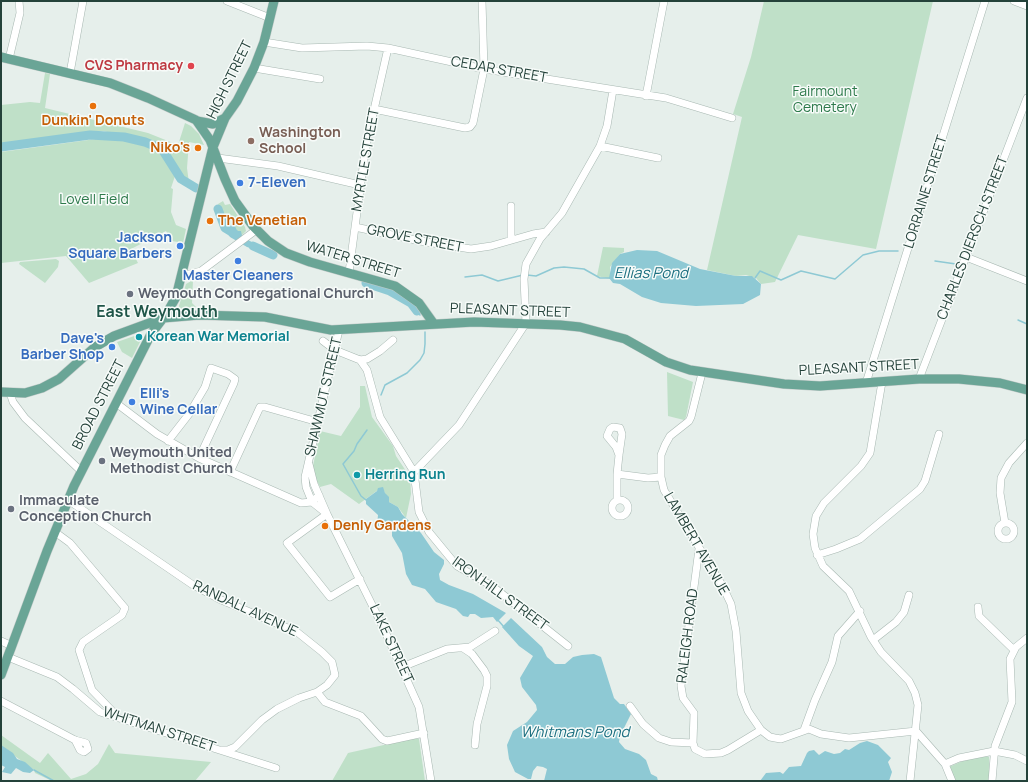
<!DOCTYPE html>
<html>
<head>
<meta charset="utf-8">
<style>
  body { margin:0 }
  #map { position:relative; width:1028px; height:782px; overflow:hidden; background:#e6efeb; font-family:Manrope,sans-serif }
  canvas { display:block }
  .frame { position:absolute; inset:0; border:2px solid #24423a; pointer-events:none }
</style>
</head>
<body>
<div id="map">
<canvas width="1028" height="782"></canvas>
<div class="frame"></div>
</div>
<script>
const g = document.querySelector('canvas').getContext('2d');
g.lineJoin = 'round';
function paint(path, color) {
  g.fillStyle = color;
  g.fill(path, 'evenodd');
}
function poly(rows) {
  const path = new Path2D();
  for (const r of rows) {
    if (r.length === 3) {
      path.moveTo(r[0] + r[2], r[1]);
      path.arc(r[0], r[1], r[2], 0, 2 * Math.PI);
      continue;
    }
    path.moveTo(r[0], r[1]);
    for (let i = 2; i < r.length; i += 2) path.lineTo(r[i], r[i + 1]);
  }
  return path;
}
function trace(path, color, width, dash) {
  g.strokeStyle = color;
  g.lineWidth = width;
  g.lineCap = dash ? 'butt' : 'round';
  g.setLineDash(dash || []);
  g.stroke(path);
}
function write(font, color, halo, rows, align = 'center') {
  g.font = font + ' Manrope,sans-serif';
  g.lineWidth = 3;
  g.setLineDash([]);
  g.textBaseline = 'middle';
  g.strokeStyle = halo;
  g.fillStyle = color;
  for (const [text, x, y, turn = 0] of rows) {
    g.save();
    g.translate(x, y);
    g.rotate((+turn || 0) * Math.PI / 180);
    g.textAlign = isNaN(turn) ? turn : align;
    if (halo) g.strokeText(text, 0, 0);
    g.fillText(text, 0, 0);
    g.restore();
  }
}
paint(poly([
  [764,1,933,1,876,249,798,235,775,282,761,284,756,278,746,275,736,276,707,270,742,117,733,114,751,57],
  [45,73,50,74,45,108,148,133,178,145,185,123,191,126,199,134,204,145,189,142,187,168,189,183,183,179,168,154,171,152,147,141,103,131,1,145,1,105,30,102,40,103],
  [110,137,152,146,164,154,175,176,171,188,173,189,171,212,176,225,186,229,183,243,172,241,166,231,131,249,138,263,89,283,66,256,1,263,1,152],
  [223,201,225,205,230,204,245,227,246,231,241,236,237,231,226,227,218,204],
  [603,247,624,248,624,252,620,254,610,267,610,279,597,276],
  [56,259,59,261,58,267,45,283,19,264,20,262],
  [193,280,192,303,196,307,178,309,186,284],
  [140,334,143,336,132,358,122,352,117,342],
  [667,372,693,382,686,417,684,420,668,416],
  [360,386,365,386,372,417,393,446,396,456,410,477,411,494,406,518,398,507,389,502,384,491,378,490,359,504,331,484,320,487,315,477,313,466,320,431,341,436,360,407],
  [1,735,40,763,48,753,71,779,86,774,98,764,109,744,115,753,211,762,195,781,52,781,35,773,34,770,1,746],
  [415,738,419,739,425,781,332,781,348,753],
  [985,756,989,757,990,781,955,781,949,767,967,759]
]), '#bfe0c8');
paint(poly([
  [234,223,237,231,241,231,242,236,258,246,264,252,247,247,230,237,224,229],
  [637,250,657,251,700,269,736,276,752,276,761,284,760,295,743,304,696,306,661,303,642,297,620,284,613,283,609,278,612,263,620,254],
  [383,487,385,493,389,497,389,502,398,507,402,514,421,533,434,552,444,560,444,564,439,574,440,580,449,585,473,594,506,613,497,622,493,617,481,618,475,614,470,614,468,617,463,616,456,609,436,602,425,589,412,585,406,574,402,553,392,536,392,529,386,524,380,527,377,525,378,515,366,504,366,499,377,491,378,488],
  [511,618,542,647,547,657,555,664,565,664,573,657,582,655,594,654,601,657,614,698,620,704,624,704,631,714,620,736,619,742,625,749,639,754,646,760,651,774,657,777,658,781,544,781,547,769,543,767,537,766,533,771,531,779,528,779,515,772,509,759,507,745,513,731,527,722,537,710,536,705,522,687,520,678,533,656,519,646,502,627],
  [867,741,878,745,891,758,888,762,892,772,889,781,760,781,766,773,780,772,783,774,789,767,801,766,807,753,809,751,814,750,819,755,825,751,834,754,840,753,845,749,849,750,860,743],
  [1,745,13,753,17,759,25,762,34,770,30,773,23,772,16,768,11,774,2,772,5,767,1,765]
]), '#8ec9d4');
trace(poly([
  [935,261,956,264],
  [527,275,536,276,554,268,564,267,584,269,600,278,611,278],
  [465,277,482,275,498,281,523,275],
  [755,278,760,271,781,280,801,271,835,279,863,255,879,251,898,251],
  [418,310,417,311,420,315],
  [1018,320,1027,324],
  [381,395,385,385,407,373,420,360,424,353,425,344,425,332],
  [366,500,361,496,343,464,354,451,357,444,367,430],
  [497,619,504,627],
  [34,770,54,781]
]), '#8ec9d4', 1.5);
trace(poly([
  [1,147,90,135,124,137,145,142,162,149,181,179,196,188],
  [218,209,225,228,235,234],
  [253,246,273,255],
  [366,283,390,291,411,303,417,311]
]), '#8ec9d4', 9);
const minor = poly([
  [227,1,270,18],
  [1014,1,1027,6],
  [264,42,302,48,367,46,388,48,484,69,666,98,732,118],
  [9,59,20,13,19,1],
  [254,68,320,79],
  [70,73,83,1],
  [646,96,664,1],
  [374,109,465,128,470,127,473,123,484,69,482,1],
  [600,146,658,158],
  [218,158,278,166,360,185],
  [355,227,420,241,471,249,491,246,533,234,546,232],
  [511,240,511,206],
  [966,257,1027,281],
  [349,272,366,145,388,48],
  [182,276,201,271,256,230],
  [323,341,335,350,360,360,367,359,380,351,393,340],
  [360,360,367,370,380,417,414,472,419,512,429,532,457,566,492,586,568,646],
  [702,373,691,417,689,421,670,436,665,445,661,455,661,477,664,490,722,585,731,604,736,631,741,693,748,711,761,730,770,737,775,738,781,739,809,729,821,734,849,738,916,731,945,764,952,781],
  [919,379,1027,98],
  [882,382,870,453,861,466,824,503,816,516,813,534,815,548,823,566,849,591,871,637,881,652,909,681,915,693,918,705,910,781],
  [866,383,985,1],
  [10,393,13,402,25,418,81,471],
  [116,403,157,434,199,458,301,503,312,502,319,495],
  [168,441,189,414,205,387,211,368,228,374,235,379,234,383,199,458],
  [309,464,314,484,327,514,383,627,419,707,431,781],
  [230,472,260,407,265,407,318,422],
  [414,472,459,425,526,323,524,279,526,264,540,239,562,213,600,146,607,126,613,90],
  [617,474,648,478,661,477],
  [620,508,8],
  [68,500,193,585,219,599,297,632,322,652,332,662,335,675,327,685,317,692,299,698,277,709,262,720,235,747,228,750,221,750],
  [617,500,617,474,619,455,622,434,620,428,613,427,610,429,607,436,616,447,619,455],
  [327,514,312,502,306,487,305,477,339,330],
  [327,514,287,543,330,597,360,579],
  [1005,523,1000,493,1001,478,1009,463,1027,443],
  [1006,531,8],
  [55,532,70,543,125,608,122,615,83,642,79,650,92,690,117,716],
  [817,555,836,549,860,539,920,489,925,481,939,434],
  [978,607,979,616,983,620,1014,650],
  [873,640,896,622,904,612,909,595],
  [1,641,12,646],
  [463,648,472,654,484,670,487,676,487,686,477,724,475,745],
  [8,657,57,677,73,689,100,712,276,768],
  [402,667,447,649,470,647,495,631],
  [317,692,325,702,361,716,382,739,387,741,424,733],
  [1,701,75,740,86,743,88,749,84,752,80,750,75,740],
  [630,706,643,724,659,738,671,742,693,743,695,749,705,754,721,753,728,750,761,730],
  [804,730,815,700,832,662,838,636,860,611],
  [693,743,694,713,683,698,681,686,699,549],
  [945,764,959,758,994,751,1015,755,1027,761],
  [992,781,995,746,1012,702,1010,659,1016,647,1027,638]
]);
const major = poly([
  [1,57,110,83,148,98,196,120,210,140,225,179,235,201,253,226,268,241,286,253,310,262,395,286,419,303,434,324],
  [197,121,213,124,225,118],
  [1,392,25,393,42,388,59,379,95,347,114,336,163,318,199,315,265,317,331,330,474,322,560,325,580,327,625,339,666,362,690,370,784,384,820,386,919,379,959,379,1000,383,1027,390],
  [1,675,47,551,74,486,151,334,167,313,176,297,213,147,225,118,237,101,254,68,264,42,274,1]
]);
trace(minor, '#a8b8b2', 8);
trace(major, '#c2cac8', 10);
trace(minor, '#fff', 7);
trace(major, '#6aa596', 9);
for (const [x, y, r, color] of [
  [191,66,4,"#e0444e"],
  [93,106,4,"#e8710a"],
  [251,141,4,"#8d6e63"],
  [198,148,4,"#e8710a"],
  [240,183,4,"#3f7fe0"],
  [210,221,4,"#e8710a"],
  [180,246,4,"#3f7fe0"],
  [238,261,4,"#3f7fe0"],
  [130,294,4,"#6b7280"],
  [139,337,4,"#0f9aa8"],
  [112,347,4,"#3f7fe0"],
  [132,402,4,"#3f7fe0"],
  [102,461,4,"#6b7280"],
  [357,475,4,"#0f9aa8"],
  [11,509,4,"#6b7280"],
  [325,526,4,"#e8710a"]
]) {
  const dot = new Path2D();
  dot.arc(x, y, r, 0, 2 * Math.PI);
  g.fillStyle = color;
  g.fill(dot);
  trace(dot, '#f7fbf9', 1.5);
}
write('bold 14px', '#be3a42', '#f7fbf9', [
  ["CVS Pharmacy",183,66]
], 'right');
write('14px', '#24423a', '#f7fbf9', [
  ["CEDAR STREET",499,70,10],
  ["HIGH STREET",230,80,-64],
  ["MYRTLE STREET",366,160,-80],
  ["LORRAINE STREET",926,192,-73],
  ["CHARLES DIERSCH STREET",973,238,-69],
  ["GROVE STREET",415,239,11],
  ["WATER STREET",353,260,17],
  ["PLEASANT STREET",510,311,2],
  ["PLEASANT STREET",859,368,-3],
  ["SHAWMUT STREET",324,397,-77],
  ["BROAD STREET",99,405,-63],
  ["LAMBERT AVENUE",696,544,60],
  ["IRON HILL STREET",500,594,36],
  ["RANDALL AVENUE",245,609,25],
  ["RALEIGH ROAD",688,636,-83],
  ["LAKE STREET",391,644,65],
  ["WHITMAN STREET",159,730,18]
]);
write('14px', '#2d7a4b', '#f7fbf9', [
  ["Fairmount",825,92],
  ["Cemetery",825,108],
  ["Lovell Field",94,200]
]);
write('bold 14px', '#c56008', '#f7fbf9', [
  ["Dunkin' Donuts",93,121,"center"],
  ["Niko's",190,148,"right"],
  ["The Venetian",218,221],
  ["Denly Gardens",333,526]
], 'left');
write('bold 14px', '#785e54', '#f7fbf9', [
  ["Washington",259,133],
  ["School",259,149]
], 'left');
write('bold 14px', '#366cbe', '#f7fbf9', [
  ["7-Eleven",248,183],
  ["Jackson",172,238,"right"],
  ["Square Barbers",172,254,"right"],
  ["Master Cleaners",238,276,"center"],
  ["Dave's",104,339,"right"],
  ["Barber Shop",104,355,"right"],
  ["Elli's",140,394],
  ["Wine Cellar",140,410]
], 'left');
write('bold 14px', '#5b616d', '#f7fbf9', [
  ["Weymouth Congregational Church",138,294],
  ["Weymouth United",110,453],
  ["Methodist Church",110,469],
  ["Immaculate",19,501],
  ["Conception Church",19,517]
], 'left');
write('bold 14px', '#0d838f', '#f7fbf9', [
  ["Korean War Memorial",147,337],
  ["Herring Run",365,475]
], 'left');
write('italic 15px', '#1c6f80', '#f7fbf9', [
  ["Ellias Pond",651,274],
  ["Whitmans Pond",575,733]
]);
write('bold 16px', '#1f5548', '#f7fbf9', [
  ["East Weymouth",157,313]
]);
</script>
</body>
</html>
